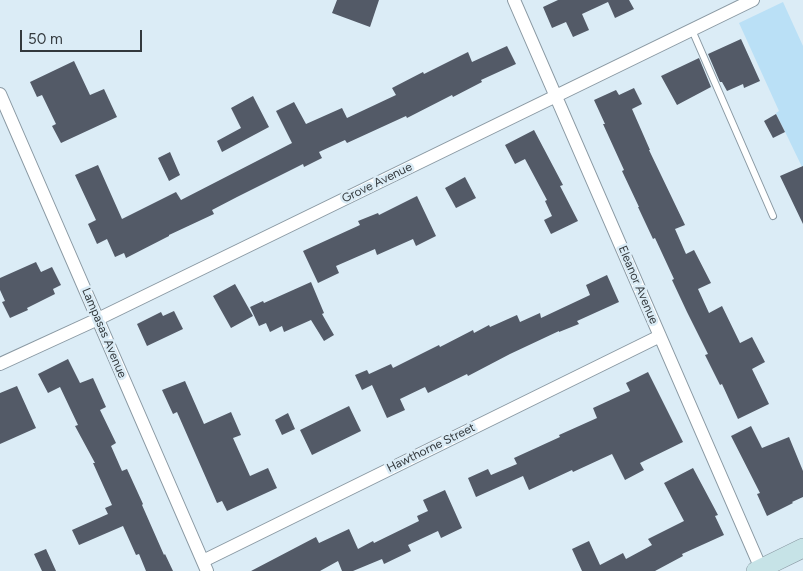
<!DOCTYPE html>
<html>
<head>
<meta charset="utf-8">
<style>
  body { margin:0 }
  #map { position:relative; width:803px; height:571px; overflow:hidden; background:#dbecf6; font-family:Figtree,sans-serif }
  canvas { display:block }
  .scale { position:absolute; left:20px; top:30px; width:122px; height:22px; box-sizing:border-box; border:2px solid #33393d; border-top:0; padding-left:6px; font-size:15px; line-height:18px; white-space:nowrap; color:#33393d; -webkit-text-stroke:4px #dbecf6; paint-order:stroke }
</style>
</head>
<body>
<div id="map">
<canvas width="803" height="571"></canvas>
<div class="scale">50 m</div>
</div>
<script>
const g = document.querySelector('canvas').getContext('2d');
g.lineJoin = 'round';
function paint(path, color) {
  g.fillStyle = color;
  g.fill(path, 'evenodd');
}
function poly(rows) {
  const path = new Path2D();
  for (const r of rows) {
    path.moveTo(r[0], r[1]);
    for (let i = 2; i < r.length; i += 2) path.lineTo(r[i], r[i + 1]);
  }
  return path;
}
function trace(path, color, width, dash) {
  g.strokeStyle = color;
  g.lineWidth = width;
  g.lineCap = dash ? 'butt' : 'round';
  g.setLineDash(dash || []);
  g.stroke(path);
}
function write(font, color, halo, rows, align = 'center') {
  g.font = font + ' Figtree,sans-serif';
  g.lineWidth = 5;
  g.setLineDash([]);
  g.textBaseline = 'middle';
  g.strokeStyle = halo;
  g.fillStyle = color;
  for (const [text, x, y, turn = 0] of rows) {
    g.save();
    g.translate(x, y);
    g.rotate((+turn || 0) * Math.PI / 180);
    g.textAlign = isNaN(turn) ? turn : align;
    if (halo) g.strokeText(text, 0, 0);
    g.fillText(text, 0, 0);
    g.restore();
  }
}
paint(poly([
  [783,2,803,46,803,169,776,113,779,111,739,23]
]), '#bae0f6');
paint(poly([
  [337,0,379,0,370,27,332,13],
  [558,0,629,0,634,9,615,18,608,2,582,14,589,30,573,37,566,22,552,28,543,7],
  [741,39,760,81,744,88,743,84,727,91,722,82,720,82,708,54],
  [507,46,516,64,481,80,482,82,453,97,452,95,407,118,406,116,347,143,345,140,319,152,322,158,304,167,303,164,237,197,212,210,214,214,169,235,169,236,126,258,124,253,115,257,107,239,97,244,88,224,96,220,75,175,98,165,122,219,176,192,181,200,292,143,276,111,294,102,306,124,342,108,347,118,396,95,392,88,423,72,424,74,468,52,472,62],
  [699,58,711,87,677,105,661,76],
  [74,61,90,95,104,89,117,117,61,143,52,126,56,124,42,95,37,97,30,82],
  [634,88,642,104,632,109,650,150,649,150,685,225,675,229,686,254,694,250,711,283,698,289,709,313,722,306,740,343,752,337,765,362,752,369,769,404,738,419,722,384,720,385,705,355,708,354,687,312,672,280,674,279,655,238,653,239,638,207,639,207,622,171,624,170,603,124,605,124,594,100,616,90,619,95],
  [253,96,269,127,222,152,217,141,241,128,231,108],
  [776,114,785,132,773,138,764,121],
  [534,130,563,185,560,186,578,221,551,234,544,220,552,216,545,201,547,200,525,159,515,164,505,145],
  [170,152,180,175,169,181,158,158],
  [803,166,803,224,780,176],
  [465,177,476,198,456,208,445,188],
  [417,196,436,236,416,246,413,239,377,255,375,249,336,266,339,273,318,283,303,251,360,225,358,221,378,213,379,215],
  [36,262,41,272,52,267,61,285,53,289,55,294,27,308,28,310,10,318,2,302,5,301,0,290,0,278],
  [607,275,619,302,577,321,579,324,559,332,559,331,510,354,468,376,467,374,428,393,425,387,400,399,405,410,387,418,372,385,362,390,355,375,367,370,369,374,391,364,393,368,439,345,440,347,473,330,474,333,489,325,490,327,517,315,520,322,540,313,541,318,590,295,586,285],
  [311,282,324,313,322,314,334,335,324,341,311,320,284,332,282,326,270,332,266,323,259,326,250,307,263,301,264,303],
  [235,284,253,316,231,328,213,296],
  [174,311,183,329,147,346,137,324,161,312,163,316],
  [68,359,80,383,93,378,106,407,100,410,116,443,111,446,122,471,127,469,143,504,142,505,164,555,165,554,173,571,146,571,139,554,136,555,123,526,79,545,72,530,108,514,105,508,112,505,93,463,95,463,75,426,78,425,60,387,48,393,38,374],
  [648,372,683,442,640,463,644,470,625,480,612,454,573,472,572,470,529,490,523,476,476,497,468,478,488,469,491,475,517,464,514,458,560,437,559,435,597,418,593,408,630,391,626,383],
  [185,381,204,424,231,412,241,435,233,438,250,476,268,468,277,488,227,511,222,501,217,503,177,412,173,414,162,390],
  [17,386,36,428,0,444,0,393],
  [349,406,361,431,312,455,300,430],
  [288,413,295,429,282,435,275,420],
  [751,426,762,448,789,437,803,471,803,497,792,502,793,503,767,516,757,494,760,493,731,436],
  [693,468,718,515,715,516,724,535,682,554,683,556,655,571,582,571,572,549,589,541,600,565,623,553,626,559,652,545,648,539,684,521,664,483],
  [445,490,462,528,441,538,438,531,408,545,411,551,384,564,382,559,353,571,342,571,338,561,320,571,251,571,316,537,319,543,349,529,358,549,373,541,374,543,419,521,417,516,428,511,423,500],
  [46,549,56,571,42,571,34,554]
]), '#535a67');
const lane = poly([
  [692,30,773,216]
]);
const street = poly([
  [514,0,762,571],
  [0,94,207,571],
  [0,364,98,319,753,0],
  [203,561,660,336]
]);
const secondary = poly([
  [756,571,803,548]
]);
trace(lane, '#8a99a3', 8);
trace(street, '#8a99a3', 14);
trace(secondary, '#8a99a3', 20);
trace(lane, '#fff', 6);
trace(street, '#fff', 12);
trace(secondary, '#c6e3e7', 19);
write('12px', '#33393d', '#dbecf6', [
  ["Grove Avenue",377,183,-26],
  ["Eleanor Avenue",638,285,67],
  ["Lampasas Avenue",104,333,67],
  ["Hawthorne Street",431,448,-26]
]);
</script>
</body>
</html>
